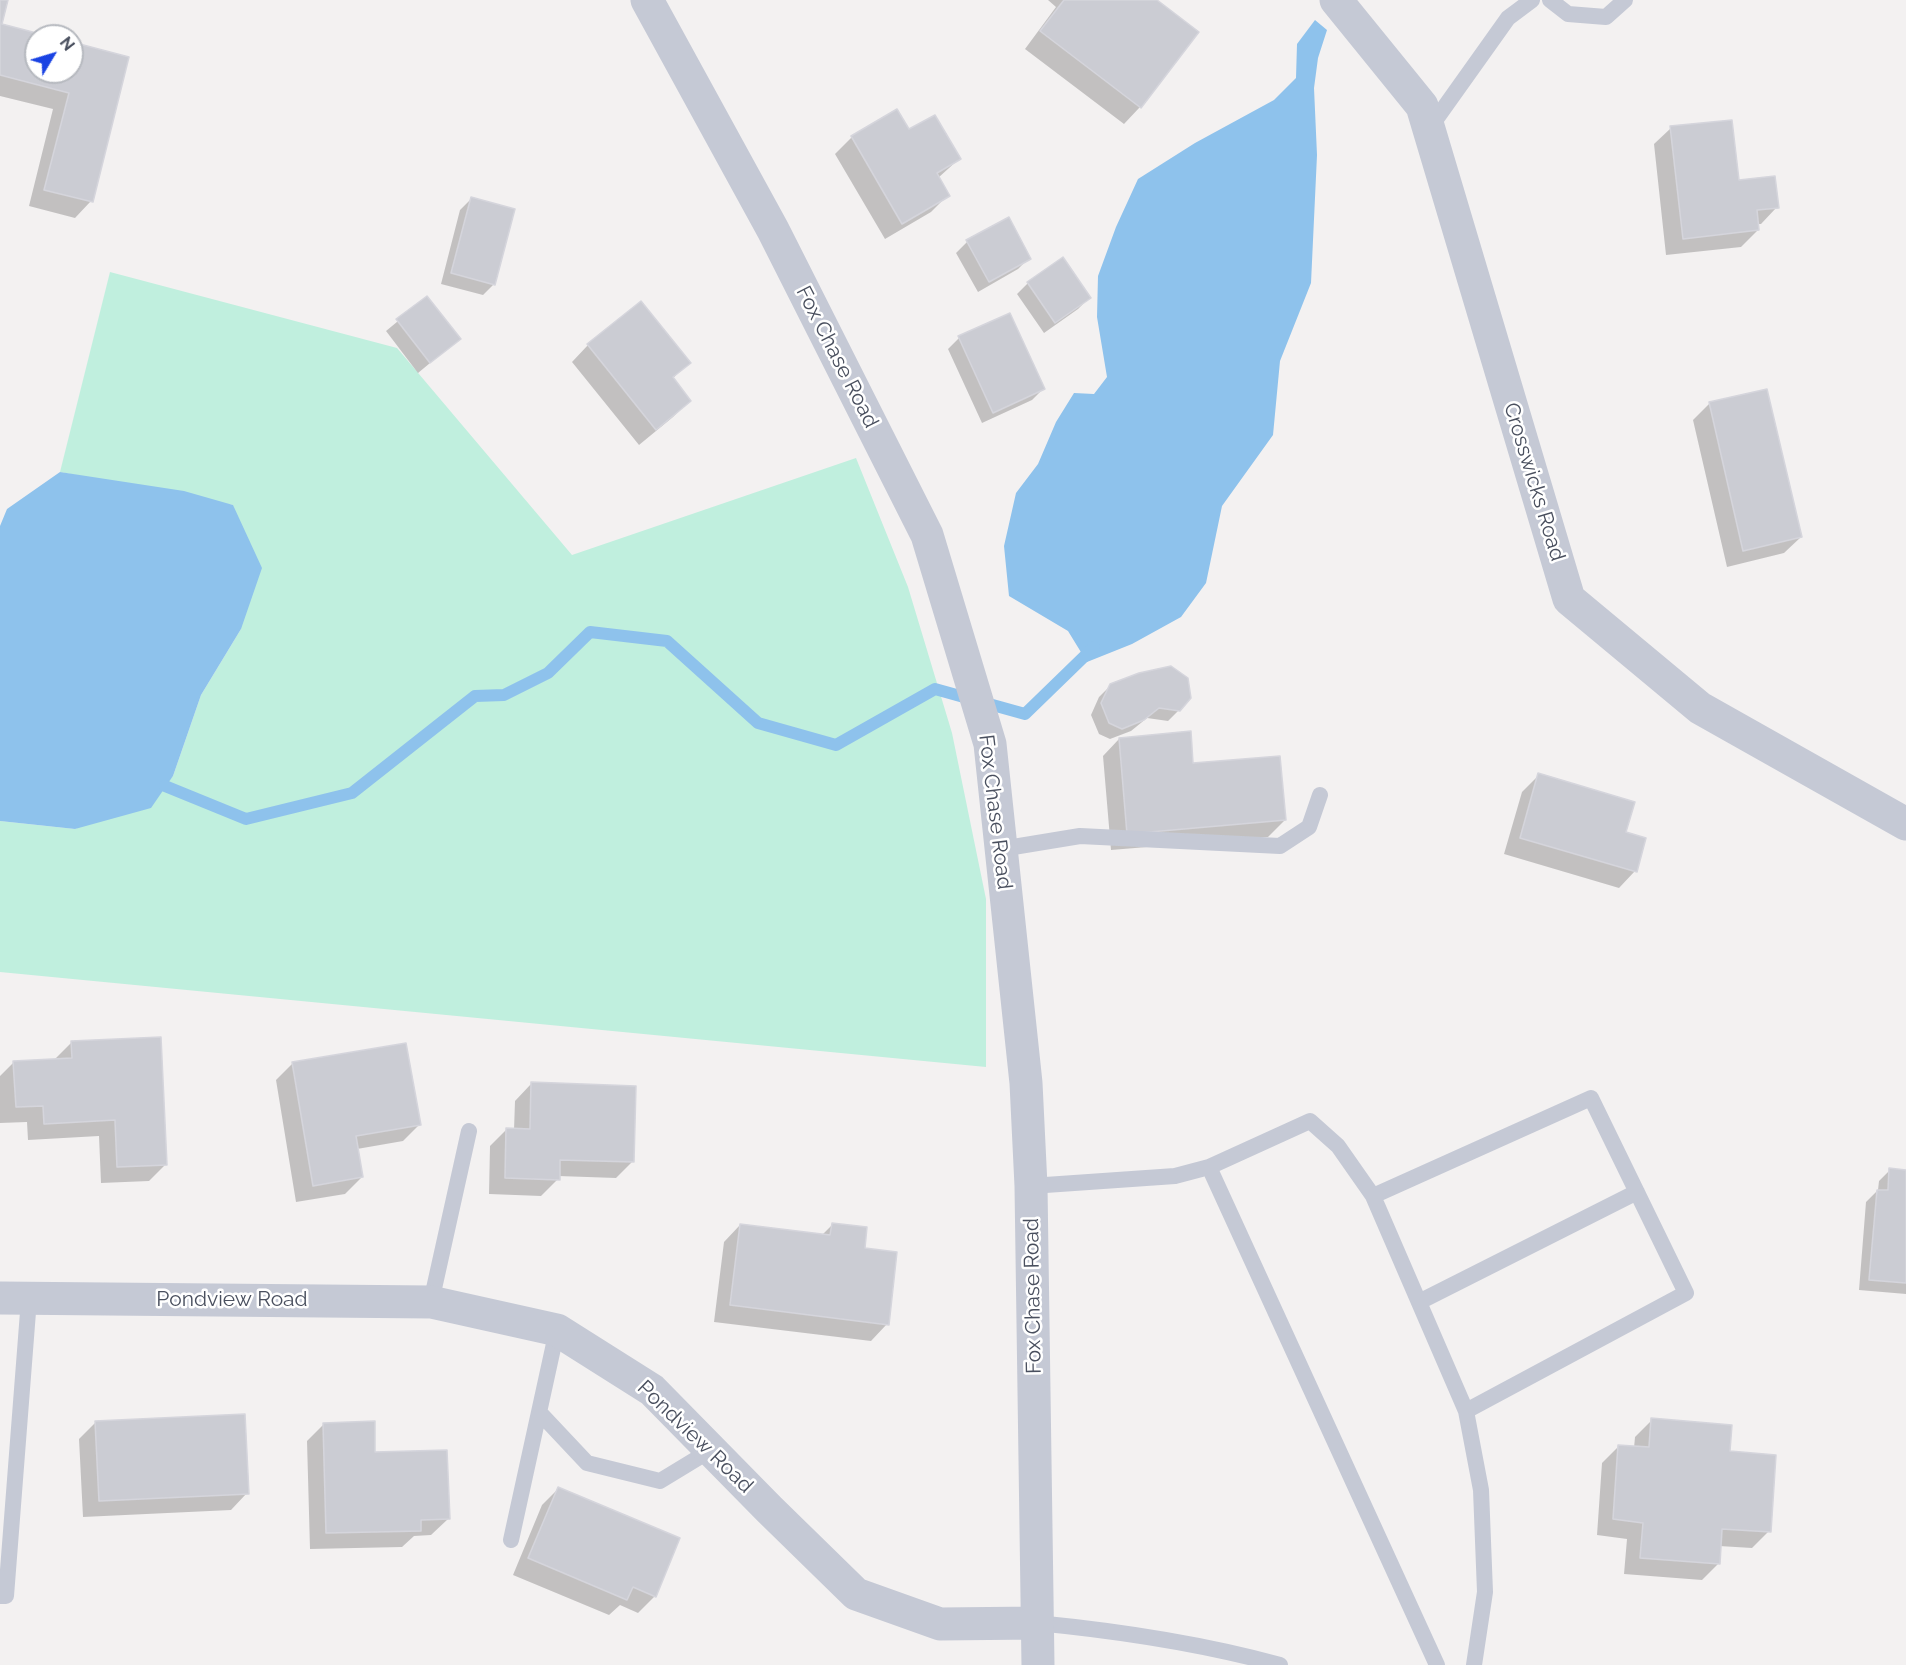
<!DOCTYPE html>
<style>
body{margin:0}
#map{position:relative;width:1906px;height:1665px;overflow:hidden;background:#f3f1f1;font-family:Raleway,sans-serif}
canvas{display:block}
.north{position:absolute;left:24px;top:24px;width:60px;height:60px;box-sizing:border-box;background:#fff;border:2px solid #b6b9bf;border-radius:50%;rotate:52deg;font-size:16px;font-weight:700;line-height:24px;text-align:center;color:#494f5e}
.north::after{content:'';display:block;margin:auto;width:21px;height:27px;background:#1a43e3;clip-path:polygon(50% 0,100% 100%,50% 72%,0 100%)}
</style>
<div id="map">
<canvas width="1906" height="1665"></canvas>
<div class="north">N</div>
</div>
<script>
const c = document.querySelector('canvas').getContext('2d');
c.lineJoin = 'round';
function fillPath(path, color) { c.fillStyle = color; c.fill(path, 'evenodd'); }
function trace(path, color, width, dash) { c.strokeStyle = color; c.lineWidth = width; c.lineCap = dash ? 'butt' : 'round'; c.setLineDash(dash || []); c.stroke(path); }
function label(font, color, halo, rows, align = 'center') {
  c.font = font + ' Raleway,sans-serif'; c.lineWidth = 5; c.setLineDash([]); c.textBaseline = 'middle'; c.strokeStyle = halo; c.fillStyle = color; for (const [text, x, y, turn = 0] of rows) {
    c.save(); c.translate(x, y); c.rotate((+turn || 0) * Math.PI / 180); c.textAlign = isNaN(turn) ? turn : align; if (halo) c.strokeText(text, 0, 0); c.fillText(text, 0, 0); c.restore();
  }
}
const green = new Path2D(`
 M110 272 397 348 572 555 856 458 908 587 952 733 986 899V1067L0 972V821L75 829 165 786 173 776 201 695 241 629 233 505 60 472Z`);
const water = new Path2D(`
 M1315 20 1327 30 1318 58 1314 88 1317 155 1311 283 1280 361 1273 435 1222 506 1206 583 1181 617 1132 644 1087 662 1068 631 1009 596 1004 546 1016 493 1038 464 1056 422 1074 393 1094 394 1107 377 1097 317 1098 276 1116 227 1138 179 1195 143 1274 100 1296 78 1297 44Z
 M60 472 184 491 233 505 262 568 241 629 201 695 173 776 151 808 75 829 0 821V526L7 509Z`);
const shadow = new Path2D(`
 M0 0H7L0 25 42 36H36V72H72V44L91 201 75 218 29 206 53 109 0 96Z
 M1048 0H1155L1140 107 1124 124 1025 49 1056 7Z
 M897 111 908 131 959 159 938 178 948 195 931 212 885 239 835 154 852 137Z
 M1671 128 1737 181 1777 207 1761 224H1757L1758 230 1741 247 1666 255 1654 144Z
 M471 199 494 284 483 295 441 284 460 210Z
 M967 242 1029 258 1018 269 978 292 956 253Z
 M1062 259 1089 298 1078 309 1044 333 1017 294 1028 283Z
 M426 298 459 339 418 373 386 331Z
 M959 338 1043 389 1032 400 982 423 948 349Z
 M588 345 689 363 672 379 689 401 673 417 639 445 572 362Z
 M1709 404 1801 537 1784 553 1727 567 1693 420Z
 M1111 685 1179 710 1168 721 1147 718 1131 731 1110 739 1099 734 1091 715 1099 697Z
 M1119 739 1192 765 1285 820 1268 837 1111 850 1103 756Z
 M1539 775 1624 833 1635 871 1619 888 1504 854 1522 792Z
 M72 1042 166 1164 149 1181 101 1183 99 1136 28 1140 27 1122 0 1123V1076L14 1062 55 1059Z
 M292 1064 419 1125 403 1141 357 1149 362 1177 345 1194 296 1202 276 1080Z
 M531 1084 632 1162 616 1178 558 1176V1179L541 1196 489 1194 490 1146 507 1129 514 1130 515 1101Z
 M1890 1170 1906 1171V1294L1859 1290 1866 1202 1878 1190 1879 1181Z
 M740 1225 822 1235 832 1225 863 1249 887 1324 871 1341 714 1322 724 1242Z
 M1652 1420 1728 1453 1769 1531 1752 1548 1719 1546V1563L1702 1580 1624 1574 1627 1539 1597 1535 1602 1463 1619 1446 1634 1448 1635 1437Z
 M96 1422 247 1493 231 1510 83 1517 79 1439Z
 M324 1424 374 1453 448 1519 431 1535 414 1536 402 1547 310 1549 307 1441Z
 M558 1489 655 1596 638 1613 620 1605 609 1615 513 1575 542 1505Z`);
const stream = new Path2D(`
 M165 786 246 819 352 793 475 696 504 695 548 673 590 632 667 641 758 723 836 745 935 689 1025 714 1094 647`);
const building = new Path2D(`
 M0 0H8L2 24 48 36H36V72H72V42L129 57 93 202 44 190 69 93 0 75Z
 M1064 0H1157L1199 32 1141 108 1040 31Z
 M897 109 909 129 935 115 961 159 937 173 950 196 902 224 851 136Z
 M1732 120 1739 180 1775 176 1779 208 1757 210 1759 230 1683 239 1670 126Z
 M471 197 515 209 495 285 451 273Z
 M1009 217 1031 259 989 282 966 240Z
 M1063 257 1091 298 1055 323 1027 282Z
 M427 296 461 339 430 363 396 319Z
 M641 301 691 363 673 377 691 401 656 430 587 344Z
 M1010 313 1045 389 993 413 958 336Z
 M1767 389 1802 537 1743 551 1709 402Z
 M1171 666 1188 678 1191 698 1180 711 1159 708 1144 720 1122 729 1109 723 1101 703 1110 684 1139 673Z
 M1191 731 1193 763 1280 756 1286 820 1127 834 1119 738Z
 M1538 773 1635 802 1626 832 1646 838 1637 872 1520 838Z
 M161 1037 167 1165 117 1167 115 1120 44 1124 43 1106 16 1107 13 1061 72 1058 71 1041Z
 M406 1043 421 1125 356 1136 363 1177 313 1186 292 1062Z
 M531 1082 636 1086 634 1162 560 1160V1180L505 1178 506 1128 530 1129Z
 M1889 1168 1906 1170V1283L1869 1280 1877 1190H1888Z
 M832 1223 867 1227 865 1248 897 1252 889 1325 730 1305 740 1224 830 1235Z
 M245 1414 249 1494 99 1501 95 1421Z
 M1651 1418 1732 1425 1730 1451 1776 1455 1771 1532 1722 1529 1720 1564 1640 1558 1643 1523 1613 1519 1618 1445 1649 1447Z
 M375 1421V1452L447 1450 450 1519 421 1520V1531L326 1533 323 1423Z
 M558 1487 680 1538 656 1597 633 1587 627 1600 528 1558Z`);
const service = new Path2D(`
 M1550 0 1568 14 1606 17 1625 0
 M1429 129 1508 18 1532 0
 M1001 849 1080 836 1280 846 1309 827 1320 795
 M1209 1167 1310 1121 1338 1146 1373 1196 1466 1411 1481 1490 1485 1592 1474 1665
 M1031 1186 1175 1176 1209 1167 1437 1665
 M1373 1196 1591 1098 1686 1293 1466 1411
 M431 1302 469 1131
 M1419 1302 1637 1192
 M539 1412 587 1463 660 1481 711 1450
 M511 1540 557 1330
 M0 1596H6L29 1299
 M1037 1623C1119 1631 1200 1643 1280 1665`);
const minor = new Path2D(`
 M647 0 773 230 927 535 990 744 1026 1083 1031 1186 1038 1665
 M1336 0 1422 106 1569 599 1700 708 1906 824
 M0 1298 431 1302 557 1330 652 1390 769 1509 856 1594 940 1624 1037 1623`);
const streetNames = [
 ["Fox Chase Road",837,357,63],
 ["Crosswicks Road",1534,482,73],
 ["Fox Chase Road",995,812,83],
 ["Fox Chase Road",1033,1296,-91],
 ["Pondview Road",232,1300],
 ["Pondview Road",695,1437,44]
];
fillPath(green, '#c0efde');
fillPath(water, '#8ec2ec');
fillPath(shadow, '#0003');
trace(stream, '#8ec2ec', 12);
fillPath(building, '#cbccd3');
trace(building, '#d5d5dc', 1.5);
trace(service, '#c5c9d5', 16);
trace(minor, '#c5c9d5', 33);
label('21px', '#494f5e', '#fff', streetNames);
</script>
